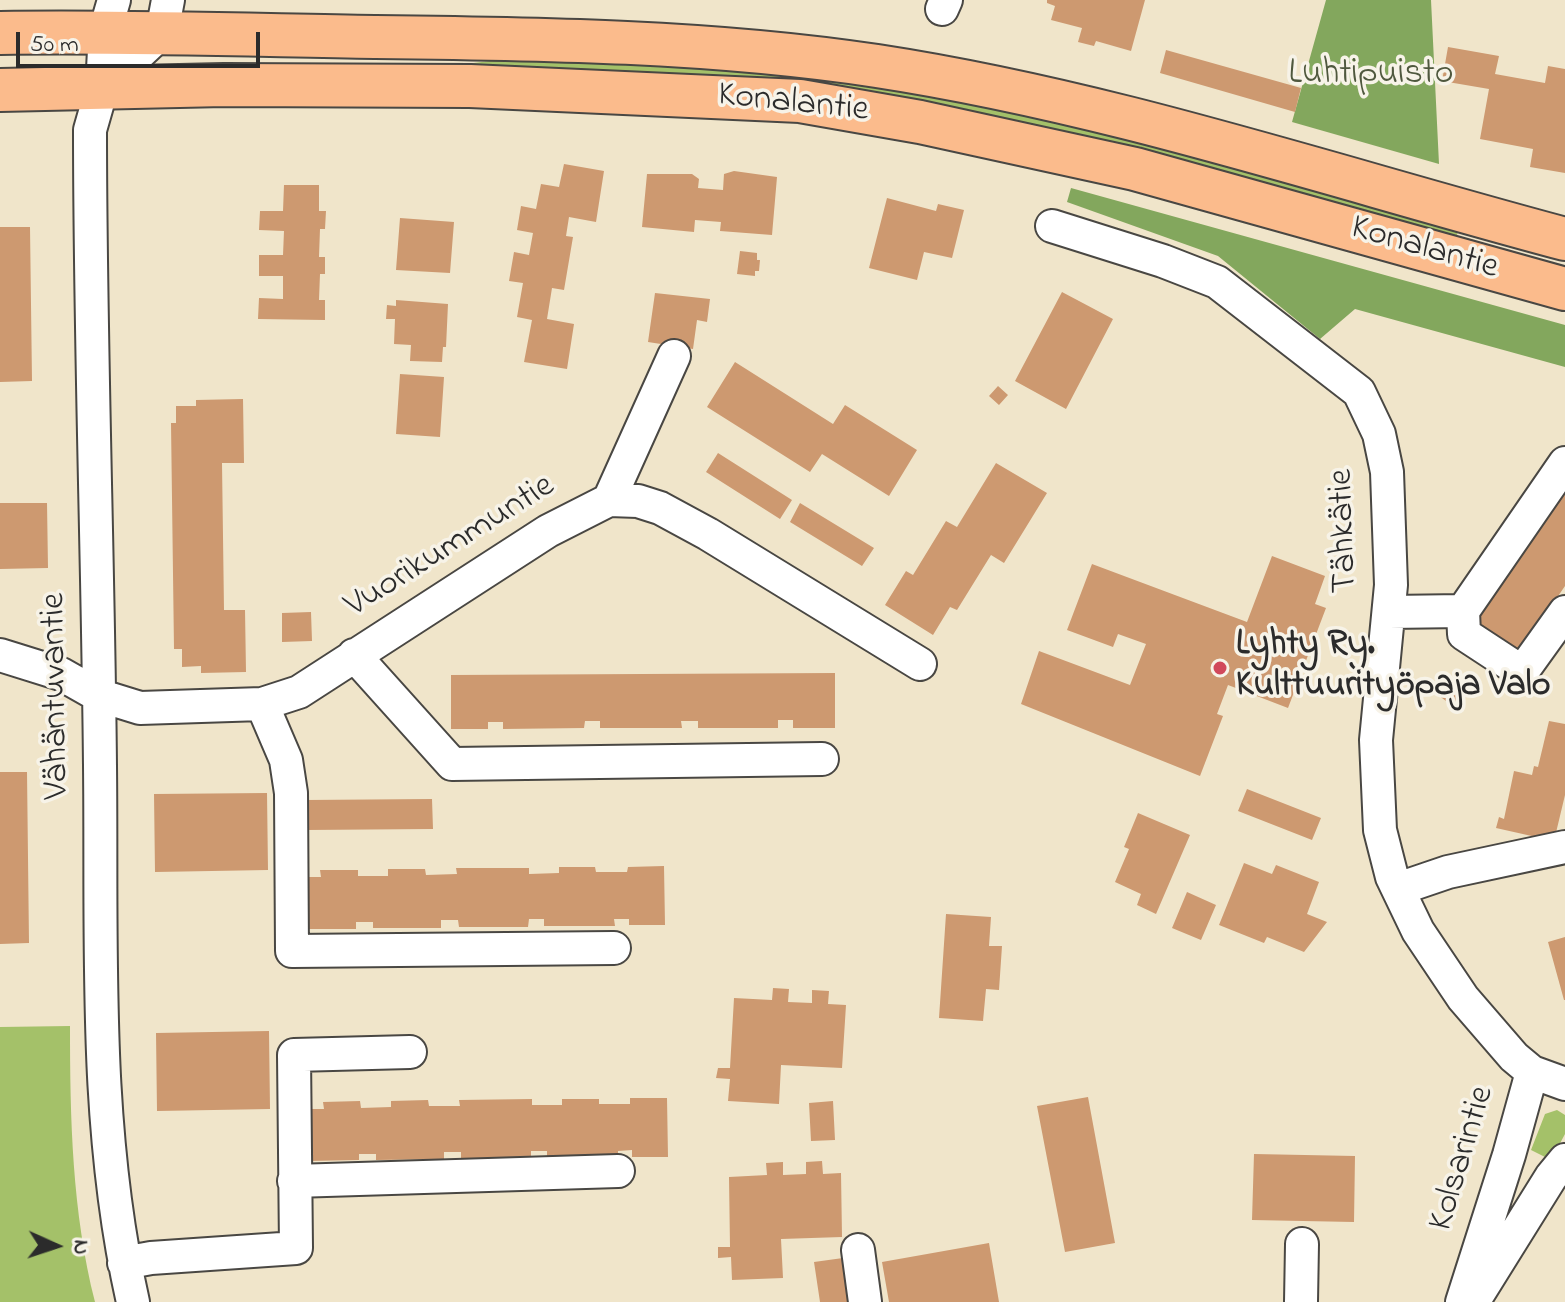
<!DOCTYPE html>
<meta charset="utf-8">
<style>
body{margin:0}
#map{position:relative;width:1565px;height:1302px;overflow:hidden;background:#f0e5ca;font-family:"Indie Flower",sans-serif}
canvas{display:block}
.north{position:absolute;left:16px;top:1206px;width:80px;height:80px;-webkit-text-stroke:6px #f7f3e8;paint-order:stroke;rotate:93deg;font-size:22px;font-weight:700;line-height:32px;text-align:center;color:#2b2b2b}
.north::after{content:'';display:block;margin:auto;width:28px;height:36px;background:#2b2b2b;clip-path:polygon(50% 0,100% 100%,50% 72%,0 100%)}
.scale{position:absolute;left:16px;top:32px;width:244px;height:36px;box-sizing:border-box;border:4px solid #2b2b2b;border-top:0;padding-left:10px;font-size:24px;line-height:28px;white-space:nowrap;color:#2b2b2b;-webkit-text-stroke:6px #f7f3e8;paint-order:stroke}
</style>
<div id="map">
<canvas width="1565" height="1302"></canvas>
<div class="north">N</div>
<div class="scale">50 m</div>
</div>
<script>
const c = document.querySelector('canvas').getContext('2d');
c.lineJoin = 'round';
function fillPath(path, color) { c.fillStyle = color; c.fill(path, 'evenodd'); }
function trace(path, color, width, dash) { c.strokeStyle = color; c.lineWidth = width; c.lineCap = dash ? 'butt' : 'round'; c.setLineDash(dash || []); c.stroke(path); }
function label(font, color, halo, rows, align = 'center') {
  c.font = font + ' "Indie Flower",sans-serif'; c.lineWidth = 7; c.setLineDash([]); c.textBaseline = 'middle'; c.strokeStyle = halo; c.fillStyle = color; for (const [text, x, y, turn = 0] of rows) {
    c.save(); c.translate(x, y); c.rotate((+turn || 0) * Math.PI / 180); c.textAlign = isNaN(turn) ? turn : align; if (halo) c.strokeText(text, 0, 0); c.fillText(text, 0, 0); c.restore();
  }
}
const green = new Path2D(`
 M565 52 853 71 1461 220 1455 243 1263 190 465 73V64Z
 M70 1026C70 1119 72 1211 95 1302H0V1027Z
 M1557 1110 1565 1115V1134L1551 1160 1531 1150 1545 1114Z`);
const forest = new Path2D(`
 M1326 0H1431L1439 164 1292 122Z
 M1071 188 1565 325V367L1355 309 1320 339 1218 256 1067 202Z`);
const building = new Path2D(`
 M1047 0H1145L1131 51 1096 41 1094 46 1078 42 1082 28 1051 20 1055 6 1047 3Z
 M1448 47 1499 56 1495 74 1545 83 1548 66 1565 69V173L1530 167 1533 149 1480 139 1489 89 1442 81Z
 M1166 50 1301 88 1295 112 1160 73Z
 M564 164 604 171 596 222 569 217 566 236 573 237 564 290 552 288 547 319 574 324 567 369 524 362 532 320 517 317 523 283 509 281 514 252 529 255 533 233 517 230 521 206 536 209 541 184 559 187Z
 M734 171 777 177 772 235 720 231 721 222 695 220 694 232 642 227 647 174H692L699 179 698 188 723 190 724 174Z
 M284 185H319V211H326L325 229H320L319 257H325V274H320L319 300H325V320L258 319 259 298 283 299V276H259V255H283L284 231 259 230 260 211H283Z
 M887 198 936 211 938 204 964 210 952 258 924 252 917 280 869 268Z
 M400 218 454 222 450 273 396 270Z
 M0 227H30L32 381 0 382Z
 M740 251 757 253V260H760L759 271H755V276L737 274Z
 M1062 292 1113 319 1066 409 1015 381Z
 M655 293 710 299 707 322 697 320 693 349 648 342Z
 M396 300 448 304 446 347H443L442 362 410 361 411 345 394 344 395 319H386L387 305 396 306Z
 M735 362 833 424 845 405 917 450 889 496 822 454 810 472 707 407Z
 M400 374 444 377 440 437 396 434Z
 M998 386 1008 395 999 405 989 396Z
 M243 399 244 463H222L224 610H245L246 672 201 673V666L182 667V649H174L171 423H176V406H196V400Z
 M718 453 792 500 780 519 706 472Z
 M996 463 1047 493 1004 563 991 555 957 610 950 607 933 635 885 605 906 571 913 575 946 521 957 527Z
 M1565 487V586L1517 656 1470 624Z
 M0 503H47L48 568 0 569Z
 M800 503 874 548 862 566 790 522Z
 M1272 556 1325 576 1315 604 1326 608 1288 708 1228 685 1217 714 1223 716 1200 776 1021 704 1039 651 1130 685 1146 644 1118 634 1113 647 1067 630 1092 564 1247 622Z
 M311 612 312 641 282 642V613Z
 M835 673V728H793V720H778V728H698V721H681L682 728H600V721H585L584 728 503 729V722H488V729H451V675Z
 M1450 679 1466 691 1454 707 1438 695Z
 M1549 721 1565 724V795L1554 841 1496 828 1499 817 1504 819 1514 771 1532 775 1534 766 1538 767Z
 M0 772H27L29 943 0 944Z
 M1247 789 1321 818 1312 840 1238 811Z
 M267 793 268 870 155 872 154 794Z
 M432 799 433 829 306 830V800Z
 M1138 813 1190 835 1156 914 1137 905 1141 894 1115 882 1129 849 1124 847Z
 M1244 863 1272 874 1276 865 1319 882 1307 914 1327 922 1304 952 1267 937 1264 943 1219 925Z
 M664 866 665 925H629V919H614L615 926H544V919H529L528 927H459L458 920H441V928H373V922H356V929H305L304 877H321L320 870H358V876H388V869H425L426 875 457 874 456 868H529V874L559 873V867H595L596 872H627L628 867Z
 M1187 892 1216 905 1201 940 1172 928Z
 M946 914 991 917 989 946H1002L999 990 986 989 983 1021 939 1018Z
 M1565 937V1000H1564L1548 942Z
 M773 988 789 989 788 1002 812 1003V990L829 991 828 1004 846 1005 842 1068 781 1065 779 1104 728 1101 730 1079 716 1078 718 1068H730L734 998 772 1000Z
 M269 1031 270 1109 157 1111 156 1033Z
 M1088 1097 1115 1243 1065 1252 1037 1106Z
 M630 1098H667L668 1157H632V1150L618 1151V1157L547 1158V1151H531V1158L461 1159V1152H444V1159L376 1160V1154H359V1160L308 1161 307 1109H324L323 1102 360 1101 361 1108 391 1107V1101L428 1100 429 1106H460L459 1100 532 1099V1105H562V1099H599V1104H630Z
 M833 1101 835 1140 811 1141 809 1103Z
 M1254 1154 1355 1156 1354 1222 1252 1220Z
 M822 1161 823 1174 841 1173 842 1237 781 1239 783 1278 732 1280 731 1257 718 1258V1247H730L729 1177 767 1175 766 1163 783 1162V1175L806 1174V1162Z
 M989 1243 999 1302H889L882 1262Z
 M843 1258 849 1302H820L814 1262Z`);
const minor = new Path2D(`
 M114 0 105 31 102 88 90 130C90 342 98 554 100 766 102 945 93 1126 133 1302
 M942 9 946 0
 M102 88 162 32 168 0
 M1052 226 1163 261 1217 282 1359 392 1379 434 1387 472 1391 585 1376 740 1380 830 1392 877 1418 931 1463 998 1514 1057 1532 1072 1565 1084
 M609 500 674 356
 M1463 611 1464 634 1522 672 1565 612
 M1389 612 1463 611 1565 463
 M0 655 61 674 98 695 140 708 262 704 299 692 548 531 609 500 638 501 660 508 708 534 920 664
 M354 655 452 764 822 759
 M262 704 286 760 291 793 292 951 614 948
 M1398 889 1448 872 1565 847
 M294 1181 618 1171
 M858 1250 865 1302
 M124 1263 151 1258 296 1248 294 1055 410 1052
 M1475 1299 1551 1177 1565 1160
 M1301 1302 1302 1244
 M1462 1302 1509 1155 1532 1072`);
const major = new Path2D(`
 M0 33C125 31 250 35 375 37 542 39 711 41 877 66 1112 102 1336 178 1565 239
 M0 90 224 85 470 86 800 101 920 122 1135 169 1565 289`);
const markers = [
 [1220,668,8,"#d1495b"]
];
const parkNames = [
 ["Luhtipuisto",1371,76]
];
const streetNames = [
 ["Konalantie",793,105,6],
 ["Konalantie",1424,250,16],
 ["Tähkätie",1346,531,-92],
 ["Vuorikummuntie",451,548,-32],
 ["Vähäntuvantie",58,696,-91],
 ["Kolsarintie",1464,1159,-73]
];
const poiNames = [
 ["Lyhty Ry.",1236,647],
 ["Kulttuurityöpaja Valo",1236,688]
];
fillPath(green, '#a4c169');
fillPath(forest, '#83a75d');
fillPath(building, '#cd9970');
trace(minor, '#494743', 36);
trace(major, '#494743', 46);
trace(minor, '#fff', 32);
trace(major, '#fbbb8c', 42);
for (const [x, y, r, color] of markers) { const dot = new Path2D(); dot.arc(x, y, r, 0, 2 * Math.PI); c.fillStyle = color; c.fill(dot); trace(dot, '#f7f3e8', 3); }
label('36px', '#4f583e', '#f7f3e8', parkNames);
label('36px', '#2b2b2b', '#f7f3e8', streetNames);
label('bold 36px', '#2b2b2b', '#f7f3e8', poiNames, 'left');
</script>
